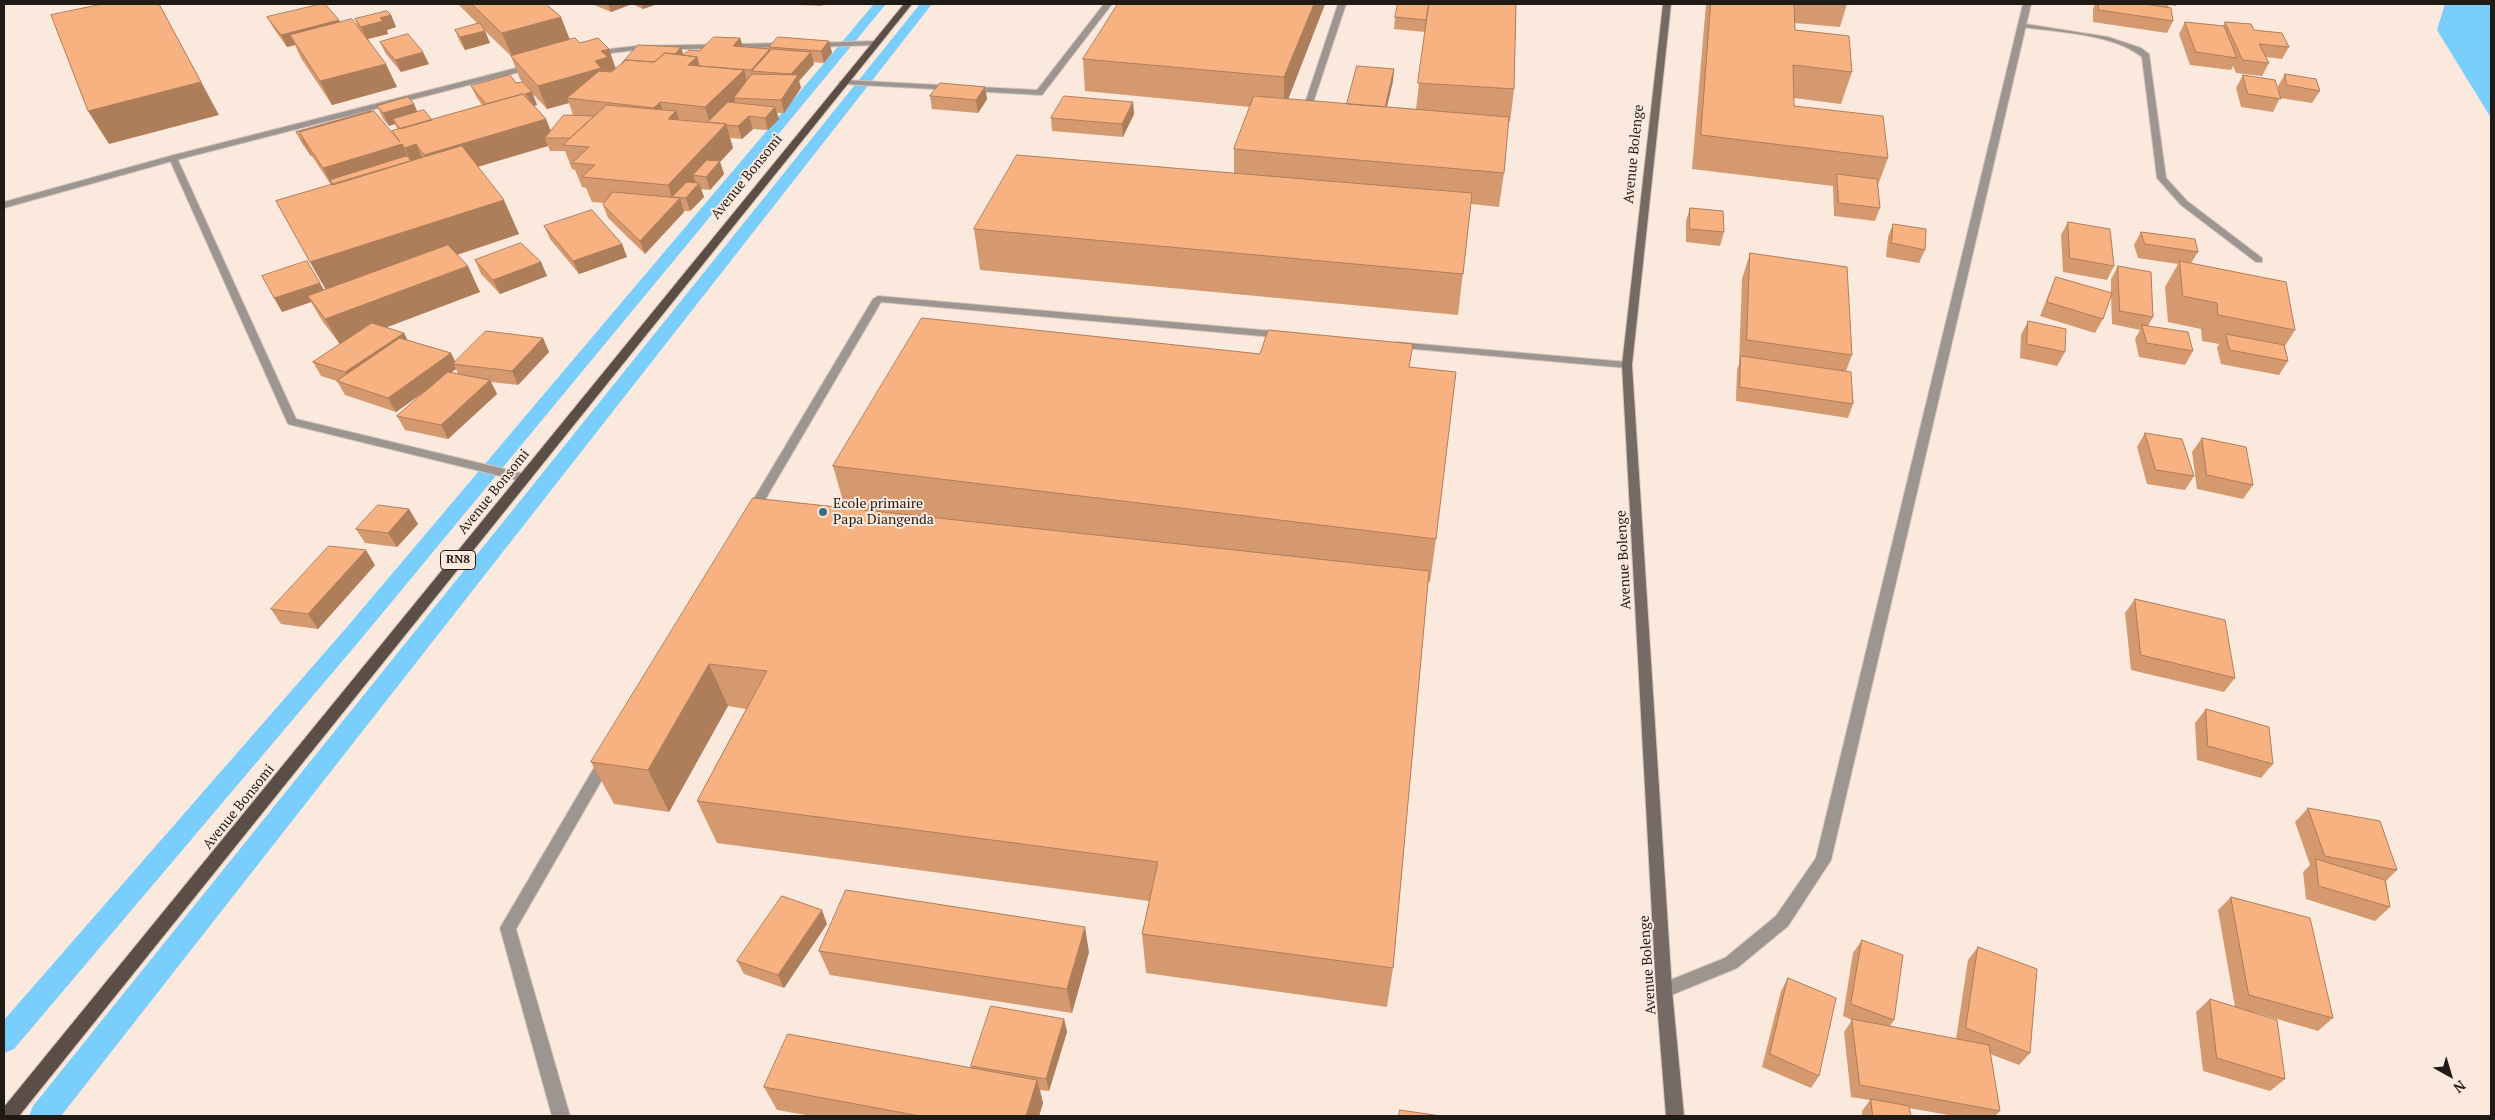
<!DOCTYPE html>
<style>
body{margin:0}
#map{position:relative;width:2495px;height:1120px;overflow:hidden;background:#fbe9de;font-family:"PT Serif",serif}
canvas{display:block}
.frame{position:absolute;inset:0;border:5px solid #211b16;pointer-events:none}
.north{position:absolute;left:2425px;top:1050px;width:50px;height:50px;-webkit-text-stroke:4px #fbe9de;paint-order:stroke;rotate:141deg;font-size:14px;font-weight:700;line-height:20px;text-align:center;color:#211b16}
.north::after{content:'';display:block;margin:auto;width:18px;height:22px;background:#211b16;clip-path:polygon(50% 0,100% 100%,50% 72%,0 100%)}
</style>
<div id="map">
<canvas width="2495" height="1120"></canvas>
<div class="frame"></div>
<div class="north">N</div>
</div>
<script>
const c = document.querySelector('canvas').getContext('2d');
c.lineJoin = 'round';
function fillPath(path, color) { c.fillStyle = color; c.fill(path, 'evenodd'); }
function trace(path, color, width, dash) { c.strokeStyle = color; c.lineWidth = width; c.lineCap = dash ? 'butt' : 'round'; c.setLineDash(dash || []); c.stroke(path); }
function label(font, color, halo, rows, align = 'center') {
  c.font = font + ' "PT Serif",serif'; c.lineWidth = 4; c.setLineDash([]); c.textBaseline = 'middle'; c.strokeStyle = halo; c.fillStyle = color; for (const [text, x, y, turn = 0] of rows) {
    c.save(); c.translate(x, y); c.rotate((+turn || 0) * Math.PI / 180); c.textAlign = isNaN(turn) ? turn : align; if (halo) c.strokeText(text, 0, 0); c.fillText(text, 0, 0); c.restore();
  }
}
const water = new Path2D(`
 M2445 4H2491V118L2437 30Z`);
const stream = new Path2D(`
 M874 4H886L361 639 14 1049 4 1053V1020L347 627Z
 M920 4H932L61 1116H29L33 1106Z`);
const lane = new Path2D(`
 M1104 4H1112L1042 95 843 84 839 82 843 80 1037 90Z
 M1338 4H1346L1309 115 1302 117 1301 115Z
 M2019 23 2108 37 2141 48 2149 54 2166 178 2187 201 2262 258V262H2256L2181 205 2157 178 2142 57C2114 34 2057 32 2022 27L2018 25Z
 M173 155 177 158 296 419 525 474 531 478 529 481 525 482 288 424 169 158Z
 M878 296 1284 332 1289 335 1284 338 881 302 756 515H748L746 512 873 299Z
 M1396 342 1627 362 1632 365 1627 368 1392 347 1391 345Z
 M606 754 611 756 613 760 611 764 516 929 570 1116H552L500 928 601 756Z`);
const street = new Path2D(`
 M2023 4H2031L1831 860 1788 926 1737 968 1664 998 1658 995 1656 990 1658 985 1725 958 1776 916 1816 858Z
 M876 41H879V45L813 47 809 45 813 43Z
 M788 43H791V47L636 50 594 55 590 53 594 51 636 46Z
 M532 64H535V68L176 160 4 208V202L170 156Z`);
const secondary = new Path2D(`
 M1663 4H1671L1632 365 1672 990 1684 1116H1666L1656 990 1622 365Z`);
const primary = new Path2D(`
 M904 4H912L19 1116H4V1107Z`);
const wall = new Path2D(`
 M458 4H546L570 40 580 43 615 68 684 55 740 38 743 46 770 48 769 47 829 41 832 53 824 63 813 62 814 64 799 81 801 88 784 113H777L779 119 768 130 753 129 742 139 730 138 733 148 720 162 724 174 710 190 701 189 704 197 690 211H684V212L645 254 608 218 603 205 605 203 592 202 586 188 582 187 575 170 572 169 565 151H550L548 146 478 167 519 234 457 255 480 292 386 327 407 340 451 353 455 362 543 338 549 352 518 385 491 382 497 394 448 439 405 430 397 416 427 390 396 412 345 395 337 381 321 376 313 362 340 344 323 322 311 302 282 312 326 289 276 201 331 185 312 156H311L303 145 296 132 395 136 392 131 398 130 395 124 389 126 383 119 377 106 418 112 432 120 482 105 477 98 471 86 516 83 522 82 520 79 511 56 484 30 490 43 465 50 460 42 455 30 478 24ZM533 94 547 109 569 103 573 115 551 131 546 119 534 106 537 105ZM456 369 458 374 451 372Z
 M592 4H657L643 9 632 4 611 12Z
 M777 4H824L822 6Z
 M1325 4 1288 99 1347 104 1394 69 1393 81 1387 107 1416 109 1425 32 1394 29 1395 17 1516 4 1514 89 1510 122 1508 121 1504 173 1499 207 1471 204 1458 315 980 270 974 229 1234 173V149L1250 107 1085 91 1083 59Z
 M1706 4H1847L1840 27 1794 23 1795 30 1852 72 1841 104 1794 98V106L1888 158 1878 185 1880 208 1875 221 1834 216 1833 186 1692 169Z
 M2095 4H2177L2176 6 2169 5 2168 7 2173 21 2167 33 2093 22V9Z
 M391 15 396 27 387 30 388 34 368 39 397 87 332 105 301 58 295 45 287 47 274 29 267 17 340 22 358 27 355 19Z
 M2185 22 2223 26 2225 22 2254 30 2289 47 2282 59 2266 57 2269 63 2262 76 2236 73 2233 66 2231 70 2190 65 2179 34Z
 M380 42 429 64 401 72 386 54Z
 M2285 74 2320 91 2312 103 2280 98 2273 112 2241 107 2236 88 2243 75 2279 94 2278 86Z
 M985 87 987 99 978 113 932 109 930 96Z
 M1133 102 1134 114 1123 137 1052 131 1051 118Z
 M1690 208 1724 232 1720 246 1686 242V221Z
 M2068 222 2114 266 2107 280 2063 272 2061 235Z
 M1893 224 1925 250 1919 263 1886 257 1888 237Z
 M544 226 622 244 627 257 579 274 550 239Z
 M2141 232 2198 252 2191 263 2295 330 2285 346 2288 361 2279 375 2221 364 2217 348 2219 344 2202 341 2201 329 2168 322 2165 287 2178 264 2138 258 2134 245Z
 M1750 253 1852 355 1846 371 1853 404 1848 418 1736 401 1737 370 1739 364 1742 279Z
 M475 260 541 262 547 276 500 294 481 274Z
 M2118 266 2153 317 2148 326 2193 351 2185 365 2139 357 2135 339 2140 330 2112 324 2111 295 2103 319 2095 333 2040 316 2050 291 2056 277 2111 293V279Z
 M2028 321 2065 352 2057 366 2020 358 2021 335Z
 M1260 354 1411 367 1436 539 1430 582H1428L1393 968 1387 1007 1146 973 1142 934 1149 901 717 843 697 801 746 709 728 706 669 812 614 804 591 762 845 508 833 466Z
 M2145 433 2194 476 2185 490 2147 484 2137 447Z
 M2202 438 2253 485 2243 499 2197 489 2192 452Z
 M409 509 418 524 397 547 365 543 356 529Z
 M375 565 318 629 281 624 271 609Z
 M2135 599 2235 678 2224 692 2131 670 2125 613Z
 M2206 709 2273 764 2261 778 2197 760 2195 723Z
 M2308 808 2397 870 2386 881 2390 907 2375 921 2306 899 2303 872 2310 865 2295 822Z
 M2231 897 2333 1018 2318 1031 2253 1012 2285 1079 2270 1091 2203 1071 2196 1012 2210 999 2235 1007 2218 910Z
 M827 924 784 988 744 974 737 961Z
 M1862 940 1894 1020 1890 1026 1956 1039 1968 960 1978 947 2030 1053 2019 1065 1990 1054 2000 1111 1995 1116H1954L1909 1108 1911 1116H1862V1111L1870 1100 1851 1097 1844 1032 1852 1020 1843 1016 1853 953Z
 M819 951 1089 952 1072 1013 830 975Z
 M1788 978 1819 1076 1811 1088 1762 1067 1781 991Z
 M1064 1019 1067 1032 1049 1091 1040 1090 1043 1103 1039 1116H812L777 1110 764 1087 971 1068V1066Z`);
const shadedWall = new Path2D(`
 M159 4 219 115 109 144 88 111Z
 M608 4H632L611 12Z
 M641 4H657L643 9Z
 M1314 4H1325L1284 110V77Z
 M391 15 396 27 387 30 388 34 367 39 361 27 380 18Z
 M561 17 570 40 512 56 502 33Z
 M339 20 344 32 290 35 295 45 287 47 281 35Z
 M485 31 490 43 465 50 460 37Z
 M740 38 744 51 733 46Z
 M829 41 832 53 824 63 821 51Z
 M681 47 685 59 664 67Z
 M609 49 617 72 567 98 569 103 547 109 538 86 595 61 601 51Z
 M770 49 773 61 752 71 754 82 751 70Z
 M423 52 429 64 401 72 395 60Z
 M811 52 814 64 799 81 801 88 784 113 781 100 793 82 791 74Z
 M697 57 704 80 688 65Z
 M386 64 397 87 332 105 320 81Z
 M1394 69 1393 81 1384 119 1385 107Z
 M744 70 750 94 734 98 736 107 710 123 705 107Z
 M985 87 987 99 978 113 976 100Z
 M532 92 537 105 533 106 525 94Z
 M660 102 667 126 662 132 654 108Z
 M1133 102 1134 114 1123 137 1122 124Z
 M414 104 420 117 393 119 395 124 389 126 383 113Z
 M775 107 779 119 768 130 765 118Z
 M676 111 684 135 668 119Z
 M749 116 753 129 742 139 738 126Z
 M546 119 553 138H545L548 146 435 179 424 155Z
 M726 124 733 148 720 162 724 174 710 190 706 177 693 175 697 186 699 183 704 197 690 211 686 198 672 197 675 204 680 198 684 212 645 254 640 241 674 204 668 185Z
 M304 143H305L312 156H311Z
 M402 144 413 166 405 148 416 144 427 169 330 180 336 193 323 168Z
 M504 200 519 234 330 297 310 262Z
 M622 244 627 257 579 274 573 261Z
 M541 262 547 276 500 294 493 280Z
 M468 266 480 292 340 345 325 319Z
 M320 283 328 297 308 296 311 302 282 312 274 298Z
 M404 333 411 347 353 386 345 372Z
 M543 338 549 352 518 385 512 371Z
 M451 353 457 365 453 364 456 369 396 412 388 398Z
 M490 380 497 394 448 439 441 425Z
 M409 509 418 524 397 547 388 533Z
 M366 550 375 565 318 629 308 614Z
 M709 664 728 706 669 812 648 770Z
 M822 910 827 924 784 988 778 975Z
 M1085 927 1089 952 1072 1013 1067 989Z
 M1064 1019 1067 1032 1049 1091 1046 1079Z
 M1037 1080 1043 1103 1039 1116H1026Z`);
const building = new Path2D(`
 M103 4H159L201 82 88 111 51 15Z
 M321 4H325L339 20 281 35 267 17Z
 M472 4H546L561 17 502 33Z
 M1118 4H1314L1284 77 1083 59Z
 M1398 4H1429L1426 20 1395 17Z
 M1429 4H1516L1514 89 1418 83Z
 M1711 4H1794L1795 30 1849 36 1852 72 1793 65 1794 106 1883 116 1888 158 1701 135Z
 M2098 4H2144L2171 8 2173 21 2099 10Z
 M387 11 391 15 380 18 383 21 361 27 355 19Z
 M352 19 386 64 320 81 290 35Z
 M2185 22 2224 26 2237 58 2196 52Z
 M2225 22 2251 24 2254 30 2282 33 2289 47 2259 44 2269 63 2243 60Z
 M480 23 485 31 460 37 455 30Z
 M408 34 423 52 395 60 380 42Z
 M714 37 740 38 733 46 770 49 751 70 699 66 697 57 683 55 689 50 699 51Z
 M778 37 829 41 821 51 769 47Z
 M575 38 580 43 598 38 609 49 601 51 608 57 595 61 601 68 538 86 511 56Z
 M638 45 681 47 675 54 665 53 654 62 626 60 622 63Z
 M772 49 811 52 791 74 752 71Z
 M665 53 697 57 688 65 744 70 705 107 660 102 654 108 567 98 599 71 611 72 626 60 654 62Z
 M1357 66 1394 69 1385 107 1347 104Z
 M752 74 798 75 781 100 734 98Z
 M2285 74 2316 79 2320 91 2287 85Z
 M510 75 516 83 523 82 532 92 525 94 532 102H531L523 94 486 104 471 86Z
 M2243 75 2275 80 2281 99 2248 94Z
 M940 83 985 87 976 100 930 96Z
 M523 94 546 119 424 155 416 144 405 148 402 144 323 168 299 132 374 111 400 142 392 131Z
 M1064 96 1133 102 1122 124 1051 118Z
 M1254 96 1509 117 1504 173 1234 149Z
 M408 97 414 104 383 113 377 106Z
 M728 102 775 107 765 118 749 116 738 126 727 125 726 124 708 122Z
 M607 105 676 111 668 119 726 124 668 185 582 177 595 165 572 163 589 147 563 145Z
 M424 110 432 120 400 129 393 119Z
 M371 111 299 132 305 143H304L296 132Z
 M564 115 594 116 570 138H545Z
 M462 146 504 200 310 262 276 201Z
 M1017 155 1472 193 1463 274 974 229Z
 M407 156 411 161 333 185 330 180Z
 M707 160 720 161 706 177 693 175Z
 M1837 174 1877 179 1880 208 1839 203Z
 M687 182 699 183 686 198 672 197Z
 M613 192 680 198 640 241 603 205Z
 M1690 208 1723 211 1724 232 1690 229Z
 M592 210 622 244 573 261 544 226Z
 M2068 222 2110 229 2114 266 2070 258Z
 M1893 224 1926 229 1925 250 1892 243Z
 M2141 232 2195 239 2198 252 2145 244Z
 M521 243 541 262 493 280 475 260Z
 M448 245 468 266 325 319 308 296Z
 M1750 253 1847 267 1852 355 1747 340Z
 M307 261 320 283 274 298 262 276Z
 M2180 261 2286 282 2295 330 2218 315 2217 303 2183 296Z
 M2118 266 2151 272 2153 317 2120 311Z
 M2056 277 2112 293 2103 319 2047 302Z
 M922 318 1260 354 1268 330 1413 344 1409 367 1456 372 1436 539 833 466Z
 M2028 321 2066 329 2065 352 2027 344Z
 M372 323 404 333 345 372 313 362Z
 M2142 325 2188 332 2193 351 2147 343Z
 M486 331 543 338 512 371 453 364Z
 M2226 334 2284 345 2288 361 2230 350Z
 M400 338 451 353 388 398 337 381Z
 M1741 356 1851 372 1853 404 1740 387Z
 M448 372 490 380 441 425 397 416Z
 M2145 433 2182 439 2194 476 2156 470Z
 M2202 438 2246 447 2253 485 2207 475Z
 M753 498 1429 571 1393 968 1142 934 1158 862 697 801 767 671 709 664 648 770 591 762Z
 M378 505 409 509 388 533 356 529Z
 M329 546 366 550 308 614 271 609Z
 M2135 599 2225 620 2235 678 2141 655Z
 M2206 709 2269 727 2273 764 2208 746Z
 M2308 808 2380 821 2397 870 2325 856Z
 M2316 859 2385 880 2390 907 2319 886Z
 M846 890 1085 927 1067 989 819 951Z
 M782 896 822 910 778 975 737 961Z
 M2231 897 2310 918 2333 1018 2249 995Z
 M1862 940 1903 955 1894 1020 1851 1004Z
 M1978 947 2037 969 2030 1053 1966 1028Z
 M1788 978 1836 998 1819 1076 1770 1054Z
 M2210 999 2277 1020 2285 1079 2217 1058Z
 M991 1006 1064 1019 1046 1079 971 1066Z
 M1852 1019 1989 1045 2000 1111 1860 1085Z
 M788 1034 1037 1080 1026 1116H920L764 1087Z
 M1871 1099 1909 1106 1911 1116H1889L1882 1115 1881 1116H1873Z
 M1400 1110 1441 1116H1399Z`);
const markers = [
 [823,512,5,"#376d88"]
];
const shields = [
 [458,560,35]
];
const shieldNames = [
 ["RN8",458,560]
];
const streetNames = [
 ["Avenue Bolenge",1634,154,-84],
 ["Avenue Bonsomi",747,177,-51],
 ["Avenue Bonsomi",494,492,-51],
 ["Avenue Bolenge",1624,560,-93],
 ["Avenue Bonsomi",239,807,-51],
 ["Avenue Bolenge",1648,965,-94]
];
const poiNames = [
 ["Ecole primaire",833,504],
 ["Papa Diangenda",833,520]
];
fillPath(water, '#79cefb');
fillPath(stream, '#79cefb');
trace(lane, '#d4c4ba', 2);
trace(street, '#d4c4ba', 2);
trace(secondary, '#d4c4ba', 2);
trace(primary, '#d4c4ba', 2);
fillPath(lane, '#9c9590');
fillPath(street, '#9c9590');
fillPath(secondary, '#766b64');
fillPath(primary, '#5a4e46');
fillPath(wall, '#d5996f');
fillPath(shadedWall, '#ae7d5a');
fillPath(building, '#f8b281');
trace(building, '#ae7d5a', 1);
for (const [x, y, r, color] of markers) { const dot = new Path2D(); dot.arc(x, y, r, 0, 2 * Math.PI); c.fillStyle = color; c.fill(dot); trace(dot, '#fbe9de', 2); }
for (const [x, y, w] of shields) { const box = new Path2D(); box.roundRect(x - w / 2, y - 9.5, w, 19, 4); c.fillStyle = '#fbe9de'; c.fill(box); trace(box, '#211b16', 1); }
label('bold 12px', '#211b16', null, shieldNames);
label('14px', '#211b16', '#fbe9de', streetNames);
label('14px', '#211b16', '#fbe9de', poiNames, 'left');
</script>
